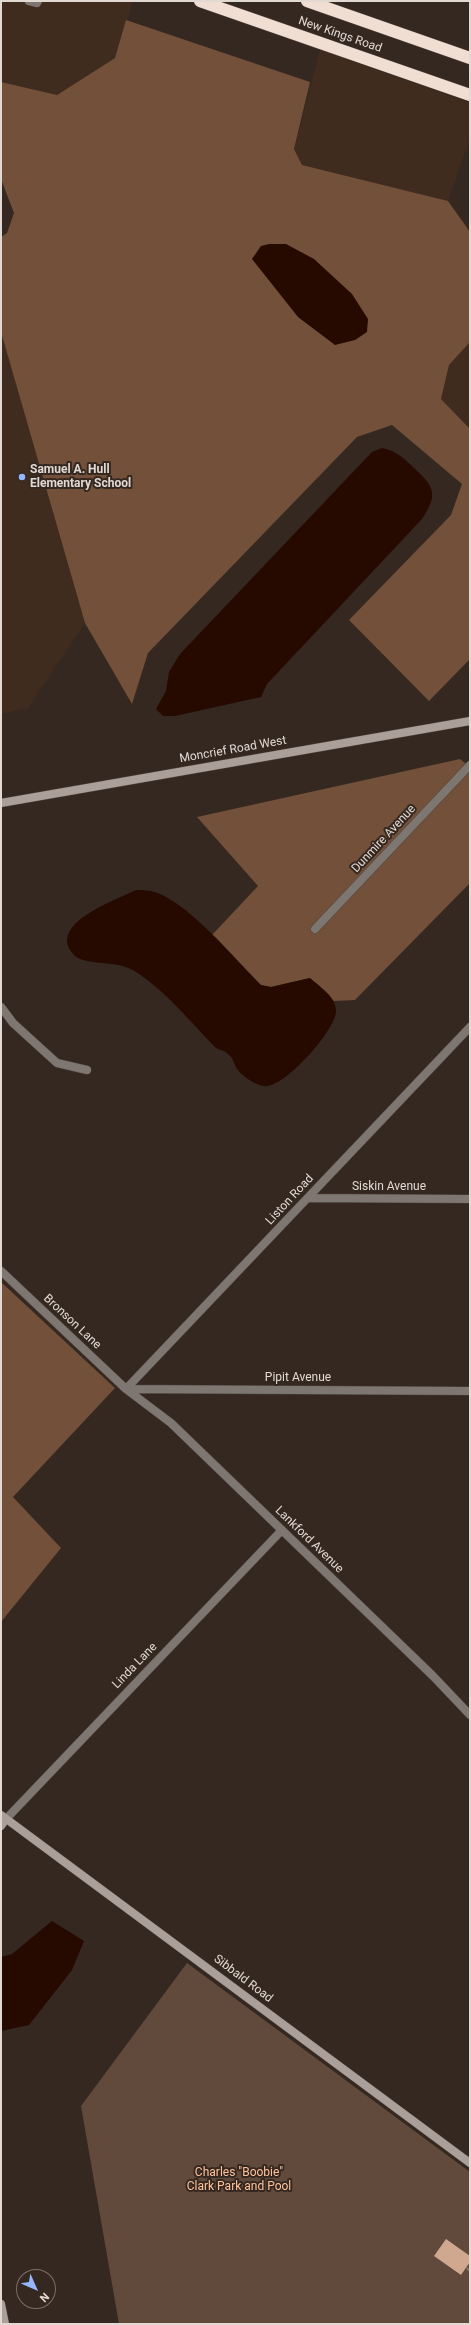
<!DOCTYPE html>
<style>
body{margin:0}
#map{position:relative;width:471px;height:2325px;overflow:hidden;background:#352820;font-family:Roboto,sans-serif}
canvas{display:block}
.frame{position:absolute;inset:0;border:2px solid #e2d9d3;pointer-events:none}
.north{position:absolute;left:16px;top:2269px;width:40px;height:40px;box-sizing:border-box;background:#352820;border:1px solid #7a6f68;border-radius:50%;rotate:135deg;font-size:11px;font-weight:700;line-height:16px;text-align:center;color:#e2d9d3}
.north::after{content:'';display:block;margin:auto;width:14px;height:18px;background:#94b7fd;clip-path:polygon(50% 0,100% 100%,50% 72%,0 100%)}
</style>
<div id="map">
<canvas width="471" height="2325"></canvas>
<div class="frame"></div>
<div class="north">N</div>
</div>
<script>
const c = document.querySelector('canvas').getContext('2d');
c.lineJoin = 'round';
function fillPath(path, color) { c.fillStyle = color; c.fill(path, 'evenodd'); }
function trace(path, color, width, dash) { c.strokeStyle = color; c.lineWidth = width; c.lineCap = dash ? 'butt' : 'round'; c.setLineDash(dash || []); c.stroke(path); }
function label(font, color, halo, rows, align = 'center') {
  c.font = font + ' Roboto,sans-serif'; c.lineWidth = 4; c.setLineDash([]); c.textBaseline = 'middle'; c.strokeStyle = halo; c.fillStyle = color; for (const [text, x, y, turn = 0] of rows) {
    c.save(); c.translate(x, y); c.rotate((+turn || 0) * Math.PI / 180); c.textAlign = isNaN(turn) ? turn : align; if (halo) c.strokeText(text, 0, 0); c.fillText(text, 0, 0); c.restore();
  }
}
const built = new Path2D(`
 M1 1H133L115 58 57 95 1 82Z
 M320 50 470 103V138L448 201 302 165 294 150Z
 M1 332 85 623 28 708 1 714Z
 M470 342V429L441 399 449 365Z`);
const green = new Path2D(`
 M187 1963 470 2172V2324H119L81 2106Z`);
const forest = new Path2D(`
 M126 20 310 82 294 149 302 165 448 201 470 232V342L449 365 441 399 470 429V659L429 701 349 620 451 515 462 484 392 425 357 437 148 653 132 704 85 623 1 332V237L7 233 14 213 1 179V82L57 95 115 58Z
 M460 759 470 767V883L355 1000 334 1001 310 978 271 987 261 985 212 935 258 886 197 817Z
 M1 1282 115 1388 13 1497 61 1548 1 1622Z`);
const water = new Path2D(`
 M269 244H286L314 259 352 294 368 319 367 332 355 340 335 345 298 317 252 259 261 246Z
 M382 448C396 451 403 457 413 467 434 486 439 494 422 519L267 684 261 697 175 716H163L156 709 166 691 169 672 180 654 372 452Z
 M136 890C141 890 146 890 151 891 186 899 235 959 261 985L271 987 310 978C320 987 335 996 336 1010 338 1028 283 1090 264 1086 255 1085 238 1074 235 1065 233 1061 233 1058 229 1055 226 1051 220 1050 216 1048 191 1023 166 991 136 972 119 961 101 965 83 960 77 959 70 952 68 946 60 919 116 900 136 890Z
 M52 1921 84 1941 72 1970 29 2025 1 2031V1957L12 1954Z`);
const building = new Path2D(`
 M446 2239 470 2256V2262L461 2275 434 2256Z`);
const path = new Path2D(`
 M467 2268 470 2271`);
const lane = new Path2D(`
 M29 1 37 3 38 1`);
const street = new Path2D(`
 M315 929 470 765
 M1 1007 13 1023 57 1063 87 1070
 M308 1198 470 1199
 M1 1271 126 1389 171 1423 433 1676 470 1715
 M126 1389 470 1027
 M126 1389 470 1391
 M6 1819 282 1530`);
const secondary = new Path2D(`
 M1 803 470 721
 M1 1815 470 2163
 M1 1826 6 1819
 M1 2304 5 2324`);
const highway = new Path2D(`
 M200 1 470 95
 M307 1 470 58`);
const markers = [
 [22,477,4,"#94b7fd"]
];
const streetNames = [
 ["New Kings Road",340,35,19],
 ["Moncrief Road West",233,750,-10],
 ["Dunmire Avenue",384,839,-47],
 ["Siskin Avenue",389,1187],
 ["Liston Road",290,1200,-47],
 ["Bronson Lane",72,1322,43],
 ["Pipit Avenue",298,1378],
 ["Lankford Avenue",309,1540,44],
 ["Linda Lane",135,1666,-46],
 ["Sibbald Road",243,1979,37]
];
const poiNames = [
 ["Samuel A. Hull",30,470],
 ["Elementary School",30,484]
];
const parkNames = [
 ["Charles \"Boobie\"",239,2173],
 ["Clark Park and Pool",239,2187]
];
fillPath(built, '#3f2c1f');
fillPath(green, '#614a3c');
fillPath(forest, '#725039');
fillPath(water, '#260a00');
fillPath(building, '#cfa88f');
trace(lane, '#51443d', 9);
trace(street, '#51443d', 9);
trace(secondary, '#51443d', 9);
trace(highway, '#51443d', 13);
trace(path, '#80746d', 2.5, [4, 2]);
trace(lane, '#7d7671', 8);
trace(street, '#7d7671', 8);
trace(secondary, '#aba099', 8);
trace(highway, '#f0ded3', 12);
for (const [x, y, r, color] of markers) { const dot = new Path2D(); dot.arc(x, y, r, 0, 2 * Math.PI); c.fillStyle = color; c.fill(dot); trace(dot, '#352820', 1.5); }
label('12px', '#e2d9d3', '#352820', streetNames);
label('bold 12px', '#e2d9d3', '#352820', poiNames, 'left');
label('12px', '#ffc29a', '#352820', parkNames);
</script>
